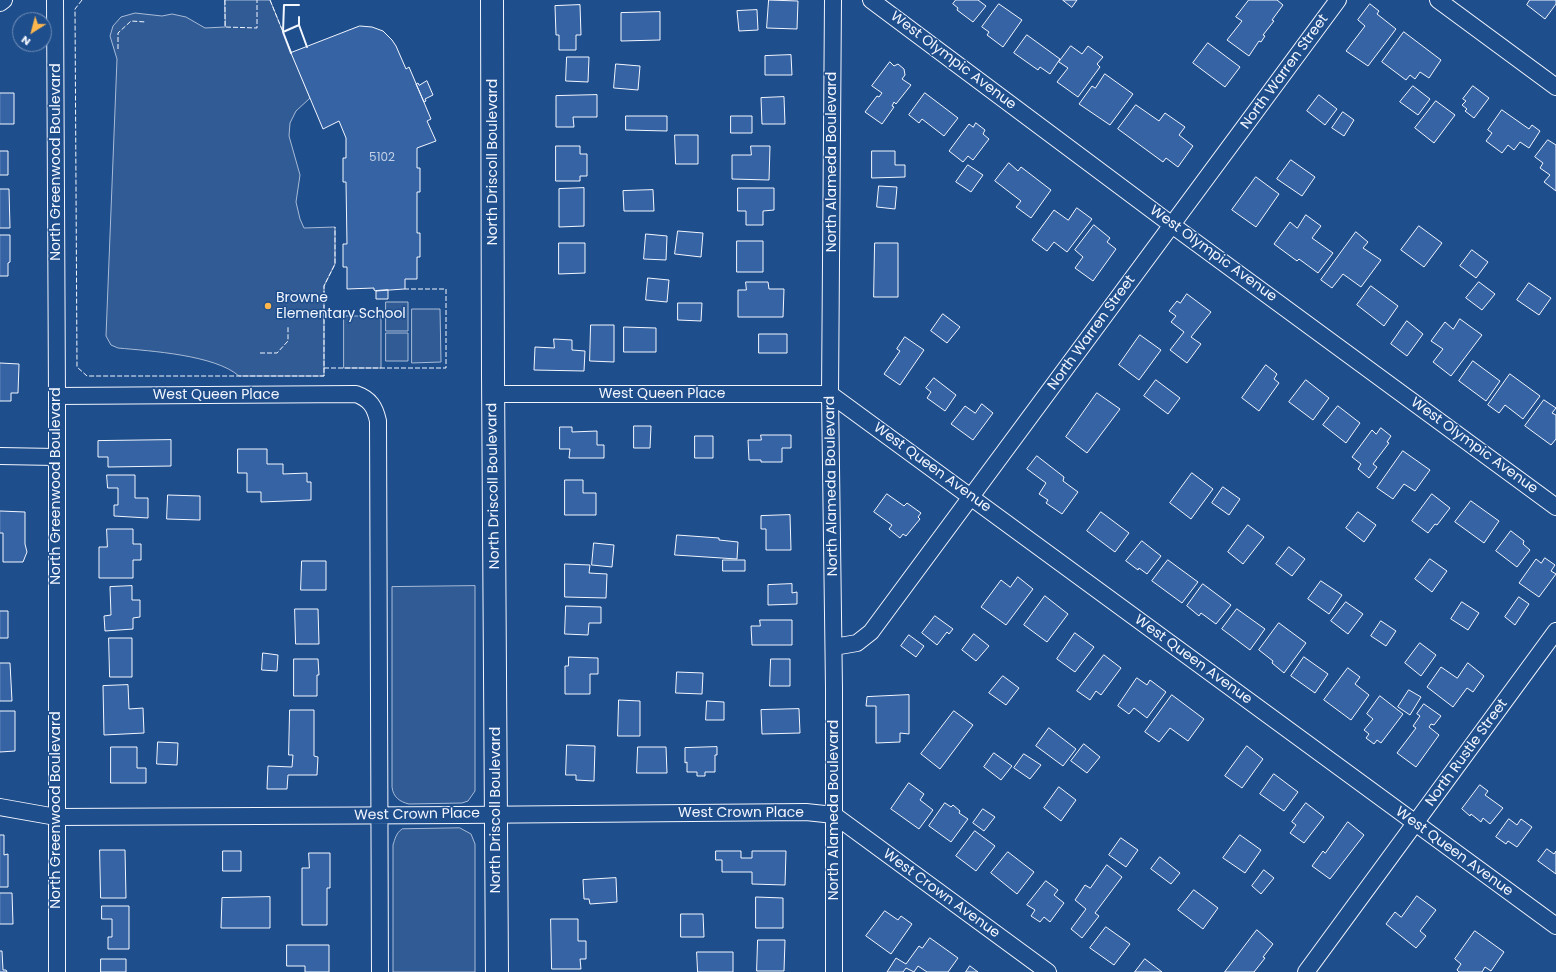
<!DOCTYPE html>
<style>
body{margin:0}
#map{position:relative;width:1556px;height:972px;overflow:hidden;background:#1f4e8c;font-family:Poppins,sans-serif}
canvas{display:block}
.north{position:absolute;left:12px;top:12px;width:40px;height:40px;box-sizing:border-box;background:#1f4e8c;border:1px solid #7391ba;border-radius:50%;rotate:216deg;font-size:11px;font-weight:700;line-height:16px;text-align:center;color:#f2f6ff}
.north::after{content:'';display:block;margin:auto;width:14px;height:18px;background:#ffb74d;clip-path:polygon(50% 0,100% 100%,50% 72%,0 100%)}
</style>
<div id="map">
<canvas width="1556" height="972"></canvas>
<div class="north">N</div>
</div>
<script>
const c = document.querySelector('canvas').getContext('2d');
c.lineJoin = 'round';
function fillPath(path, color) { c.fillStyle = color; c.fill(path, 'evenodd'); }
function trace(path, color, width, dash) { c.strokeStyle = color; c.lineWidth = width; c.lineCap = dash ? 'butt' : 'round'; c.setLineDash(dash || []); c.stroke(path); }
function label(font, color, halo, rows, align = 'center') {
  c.font = font + ' Poppins,sans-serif'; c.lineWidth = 3; c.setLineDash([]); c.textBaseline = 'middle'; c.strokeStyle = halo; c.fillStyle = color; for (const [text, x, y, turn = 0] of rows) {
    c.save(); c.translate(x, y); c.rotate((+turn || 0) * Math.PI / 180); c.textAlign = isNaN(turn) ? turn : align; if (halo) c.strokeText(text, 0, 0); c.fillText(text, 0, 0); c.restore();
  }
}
const green = new Path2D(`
 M225 0H270L310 98 296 111 290 123 289 136 300 175 296 202 300 219 304 228 335 227V264L324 286V376H239C215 355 151 351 118 348L111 345 106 336 117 59 110 36 113 26 121 17 135 13 162 16 172 14 186 17 205 28 225 27Z
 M386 302H408V331H386Z
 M412 309H440L441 362 412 363Z
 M344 316H381V368H344Z
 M386 333H408V361H386Z
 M475 586V791L468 801 462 803 409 804C400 802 393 797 392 787V587Z
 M460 828 471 834 475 844V972H393V845C395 839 396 833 402 829Z`);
const building = new Path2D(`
 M769 0 798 1 797 29 767 28Z
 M956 0H978L986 6 973 22 957 10 958 8 953 4Z
 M1063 0H1077L1072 7Z
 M1249 0H1277L1283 5 1272 20 1274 21 1263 35 1265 36 1261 42 1259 41 1249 56 1227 40 1242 21 1236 17Z
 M1530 0H1556V4L1545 19 1527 5Z
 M999 4 1022 20 1003 47 987 35 989 32 982 27Z
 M1370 4 1379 11 1377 14 1396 29 1368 66 1346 51 1365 26 1358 20Z
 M580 5 581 35H576V50H559V35H556L555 6Z
 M757 10 758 30 739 31 737 11Z
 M660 12V40L621 41V13Z
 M360 26 372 27 383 31 392 40 396 46 406 69 409 67 431 119 427 121 436 141 417 148V168H420V192H417V233H420V257H417V279H405V289H404L376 291 374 290V288L347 289V267H343V244H347L346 182H343V158H346V138L339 121 323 129 291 53Z
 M1404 32 1441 60 1429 78 1420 72 1415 79 1410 75 1406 80 1382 62Z
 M1027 35 1060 59 1050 74 1040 67 1038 70 1014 53Z
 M1208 43 1240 67 1225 87 1193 63Z
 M1071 46 1082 54 1088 46 1103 57 1097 64 1100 67 1078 97 1057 82 1068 68 1059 62Z
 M791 55 792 75H765V56Z
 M567 57H589L588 82 566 81Z
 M890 62 894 66 898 64 904 69 905 75 902 79 911 85 896 104 894 102 892 106 894 107 882 124 865 112 877 96 879 97 882 93 872 86Z
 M616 64 640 66 638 90 614 88Z
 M1105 74 1133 94 1110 125 1079 104 1092 86 1095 88Z
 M427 81 433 95 425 99 426 101 424 102 416 84 418 83 419 85Z
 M1413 86 1430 99 1418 115 1400 102Z
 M1473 86 1489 98 1474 118 1465 111 1467 109 1462 105 1466 101 1463 99Z
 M0 93H14V124H0Z
 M925 93 958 118 944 136 922 119 919 123 909 115Z
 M597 95V117H573L574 127H556V96Z
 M1319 95 1337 109 1325 125 1307 111Z
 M784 97 785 124H762L761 98Z
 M1436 101 1455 115 1434 143 1415 128Z
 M1136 105 1159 121 1165 113 1185 127 1179 135 1193 146 1178 167 1166 158 1163 162 1118 129Z
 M1502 110 1529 129 1532 125 1540 131 1529 148 1520 142 1514 150 1508 145 1502 153 1486 141 1492 133 1488 130Z
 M1343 112 1354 120 1344 136 1332 128Z
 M626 116H667V131L626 130Z
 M731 116H752V133H731Z
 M976 123 985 130 983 134 989 139 973 160 968 156 963 162 949 151 969 124 973 127Z
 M675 135H698V164H676Z
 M1548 140 1556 145V191L1544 182 1550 175 1540 168 1543 163 1535 157Z
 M556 146H580V154H587V176H580V181H556Z
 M751 146H770L769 180 732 179V155H751Z
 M0 151H8V175H0Z
 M872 151H895V165H905V177L872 178Z
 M1291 160 1315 177 1302 196 1277 179Z
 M1009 163 1018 171 1021 167 1051 190 1031 218 1016 207 1021 201 995 181Z
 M968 165 983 175 971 192 956 182Z
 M1256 177 1279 194 1256 227 1232 210Z
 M879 186 897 187 895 209 877 207Z
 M584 188V226L559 227V189Z
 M738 188H774V210L763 211V225H746V211H738Z
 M0 189H9L10 228H0Z
 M653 190 654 211H624L623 191Z
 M1077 208 1092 219 1067 252 1054 242 1047 251 1032 240 1054 210 1068 220Z
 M1306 215 1321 226 1312 238 1333 253 1318 273 1299 259 1297 261 1274 244 1290 222 1297 228Z
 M1094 225 1110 238 1107 242 1116 249 1093 281 1075 268 1083 257 1075 250Z
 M1419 226 1442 243 1424 267 1401 250Z
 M678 231 703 233 701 257 675 254Z
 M1356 232 1368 242 1363 248 1381 260 1361 287 1343 274 1332 288 1321 280Z
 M646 234 667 236 666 260 644 259Z
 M0 235H10V262L8 263V276H0Z
 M737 241H763V272H737Z
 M559 243H585V273L559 274Z
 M875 243H898V297H874Z
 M1472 250 1488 262 1476 278 1460 266Z
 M648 278 669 280 667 302 646 300Z
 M746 282H768L769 289H784L783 317H738V290H746Z
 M1479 282 1495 294 1482 310 1466 298Z
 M1529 283 1551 298 1539 315 1517 300Z
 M1371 286 1398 306 1384 326 1357 305Z
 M388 290V299H376V291Z
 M1187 294 1211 312 1191 337 1201 344 1187 363 1170 350 1184 332 1171 322 1176 316 1169 311 1177 301 1180 303Z
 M678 303H702L701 321 678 320Z
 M943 314 960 327 947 343 931 331Z
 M1460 319 1482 335 1451 376 1433 362 1443 349 1431 341 1445 322 1453 329Z
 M1407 321 1423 334 1407 356 1391 344Z
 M591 325H614V362L590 361Z
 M624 327 656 328V352H624Z
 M759 334H787V353H759Z
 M1140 335 1161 350 1139 380 1119 365Z
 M905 337 924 350 900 385 884 374 900 351 897 349Z
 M554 339 572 340V350L585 351 584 371 534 370 535 347 554 348Z
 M1473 361 1500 381 1486 401 1459 381Z
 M0 363 19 364 18 393H11V401H0Z
 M1266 365 1277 374 1274 379 1279 383 1259 411 1242 398Z
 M1510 374 1540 396 1523 419 1505 405 1499 413 1488 405Z
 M934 378 956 395 945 411 927 398 931 392 926 388Z
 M1156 380 1180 398 1168 414 1144 396Z
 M1306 380 1329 398 1313 420 1289 402Z
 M1097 393 1120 409 1087 453 1066 437Z
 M1544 400 1556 408 1552 413 1556 415V439L1551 445 1525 426Z
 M982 404 993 413 973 440 951 424 965 406 975 413Z
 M1338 406 1360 423 1346 443 1323 425Z
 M634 426H651L650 448H634Z
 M560 427H572V432L597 431V445H604V458H569L570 449H560Z
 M1381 428 1391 436 1387 442 1389 443 1373 464 1377 467 1369 478 1358 469 1361 464 1352 457 1372 430 1376 434Z
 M761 435H791V448H782V462H761V460H749L748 440H761Z
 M695 436H713V458H695Z
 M171 440V466L108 467V457H98V441Z
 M238 449H267V464H283V474L307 473V482H311V500L261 502V492H247V473H238Z
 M1403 451 1430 470 1415 491 1404 484 1393 499 1377 488Z
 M1037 456 1064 477 1063 481 1078 492 1062 514 1046 503 1048 500 1039 494 1046 483 1027 469Z
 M1192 473 1213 489 1191 519 1170 503Z
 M107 475H135V498H148V518L114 516V505H118V488H108Z
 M565 480H583V493H596V515H565Z
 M1223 487 1240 499 1229 515 1212 503Z
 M887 494 904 506 907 503 921 513 918 517 920 519 906 536 903 534 900 538 889 529 892 525 874 512Z
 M1432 494 1450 508 1437 525 1435 524 1428 533 1412 521Z
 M168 495 200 496V520L167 519Z
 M1471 501 1499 521 1484 543 1455 522Z
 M0 511 25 512V544L27 552 23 562H3V533H0Z
 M1101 512 1129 533 1115 552 1087 531Z
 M1358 512 1376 525 1364 542 1346 528Z
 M790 515 791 550H766V529H761V516Z
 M1248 525 1264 537 1243 564 1228 552Z
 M107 529H133V544H141V560H133V578H99V547H107Z
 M1511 531 1524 541 1523 544 1530 550 1517 567 1496 551Z
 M677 535 719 538V540L738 542 737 559 675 555Z
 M1142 541 1161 556 1147 574 1139 568 1138 570 1126 561Z
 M594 543 614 545 612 567 592 565Z
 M1289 547 1305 559 1292 576 1276 564Z
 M1545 558 1555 565 1551 571 1556 574 1539 597 1519 583 1536 559 1541 563Z
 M1430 559 1447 571 1432 592 1415 579Z
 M723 560H745V571H723Z
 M1168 560 1198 582 1182 603 1152 581Z
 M302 561H326V590H301Z
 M565 564 590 565 589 573 607 574 606 598 565 597Z
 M1018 577 1033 589 1006 625 981 607 1001 580 1010 587Z
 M1321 581 1342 595 1329 614 1308 599Z
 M792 584V593L797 592V604L768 605V585Z
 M1203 584 1231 605 1216 624 1201 613 1199 616 1187 606Z
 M132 586V600H140V617L133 618V629L105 631 104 616 111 615 110 587Z
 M1045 596 1068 614 1047 642 1024 625Z
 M1519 597 1529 604 1515 625 1505 617Z
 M1346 602 1363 614 1348 634 1331 621Z
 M1462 602 1479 613 1468 630 1451 619Z
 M566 606 601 607V623H589L588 635 565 634Z
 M295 609H318L319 644H296Z
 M1237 609 1265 629 1250 650 1222 629Z
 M0 611H8V638H0Z
 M935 616 953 629 949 634 947 632 937 645 922 633Z
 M760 620H792V645H752L751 626H760Z
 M1381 621 1396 631 1386 646 1371 636Z
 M1279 623 1306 643 1284 673 1272 663 1273 661 1259 650Z
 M1075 633 1094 647 1075 672 1057 659Z
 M974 634 989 646 976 661 962 650Z
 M909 635 924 646 916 657 901 646Z
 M109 638H132V677H110Z
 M1420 643 1436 655 1421 676 1405 663Z
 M263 653 278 655 277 671 262 670Z
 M1104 655 1121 668 1101 695 1096 691 1090 700 1077 691Z
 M569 657 598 658V674H590V694H565V666H568Z
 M1304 657 1328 674 1315 693 1291 676Z
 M294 659H318L319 675H317V696H294Z
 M771 659H790V686H770Z
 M0 663H10L12 701H0Z
 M1468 663 1484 676 1473 692 1467 688 1453 707 1427 687 1441 667 1457 678Z
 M1348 668 1360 677 1355 684 1369 695 1351 720 1324 700Z
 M677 672 703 673 702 694 676 693Z
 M1003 676 1019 688 1006 705 989 693Z
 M1137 678 1147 685 1150 680 1166 692 1147 718 1134 708 1129 714 1118 706Z
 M128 685 129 709 143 708 144 733 104 735 103 686Z
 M1409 690 1421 697 1410 715 1398 707Z
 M909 695V734L900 733V742L876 743V706H866L867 697Z
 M1172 695 1204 719 1188 741 1170 728 1159 742 1145 732Z
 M1380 696 1403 714 1381 743 1377 740 1374 744 1366 738 1369 734 1364 730 1373 719 1367 714Z
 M619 700 640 701V736H618Z
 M707 701 724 702V720H706Z
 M1424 704 1441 716 1434 725 1431 724 1429 727 1439 735 1416 767 1397 753 1416 728 1413 726 1420 716 1417 714Z
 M799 709 800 733 762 734 761 710Z
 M290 710H314V756L318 757 317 775H288L287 789H267L268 766 292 767 293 755H289Z
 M0 711H15V751L0 752Z
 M954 711 973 725 940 769 921 754Z
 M1049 728 1076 749 1063 766 1036 746Z
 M158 742 178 743 177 765 157 764Z
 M1084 744 1100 757 1087 773 1071 761Z
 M567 745 595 746 594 781 576 780V775H566Z
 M1247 746 1263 759 1242 788 1225 776Z
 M111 747H137V768H146V783H111Z
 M638 747H666L667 773H637Z
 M717 747V755H715V772H705V776H697V772H687V762L685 763V748Z
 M994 753 1012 766 1001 780 984 767Z
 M1024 754 1041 765 1030 779 1014 768Z
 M1274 774 1298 792 1284 811 1260 794Z
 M909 783 924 794 920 800 933 810 919 829 891 809Z
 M1480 785 1488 791 1485 795 1503 808 1490 824 1483 818 1481 822 1471 814 1470 816 1462 809Z
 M1059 787 1076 800 1061 821 1044 808Z
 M945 803 951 807 953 805 960 811 959 813 968 819 951 842 929 826Z
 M1306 803 1324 817 1304 843 1290 833 1296 825 1292 822Z
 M983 809 995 817 984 831 973 823Z
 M1509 819 1517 825 1521 819 1532 827 1517 847 1508 841 1506 844 1496 837Z
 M1348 822 1364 835 1330 879 1312 866 1323 851 1325 853Z
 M975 831 995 846 976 871 956 856Z
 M0 835H4V855L8 854V887H0Z
 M1240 835 1261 850 1245 873 1223 858Z
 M1121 838 1138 850 1126 867 1109 855Z
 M1547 849 1554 854 1556 851V874L1538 861Z
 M100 850H125L126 898H101Z
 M223 851H241V871H223Z
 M716 851H741V858H752V851H786L785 885 752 884V872H722V860H716Z
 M1008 852 1034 872 1017 894 991 873Z
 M309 853H330V888H327V925H302V868H309Z
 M1160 857 1180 873 1171 884 1151 869Z
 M1107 865 1122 877 1095 913 1099 916 1082 938 1071 929 1086 909 1075 900 1085 885 1090 888Z
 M1264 870 1274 878 1261 894 1252 886Z
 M616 878 617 902 590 904 589 899H584L583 880Z
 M1046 881 1058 890 1054 895 1064 903 1050 922 1044 917 1040 922 1031 916 1035 910 1027 905Z
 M1194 890 1218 908 1203 929 1178 910Z
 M0 893H12L13 924H0Z
 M1417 896 1436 910 1420 931 1426 936 1416 948 1386 924 1395 912 1401 917Z
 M270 897V928H221L222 898Z
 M756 897 783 898V928H756Z
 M102 906H129V949H108V937H112V919H102Z
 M885 911 898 920 901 916 912 924 891 954 866 936Z
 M681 914H703L704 937H681Z
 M551 919H578V941H586V959H580L581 969H552Z
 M1106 927 1130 944 1114 965 1090 948Z
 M1257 930 1273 944 1263 957 1265 958 1254 972H1225Z
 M1475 931 1504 952 1491 971 1485 967 1482 972H1459L1457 970 1461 964 1455 959Z
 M930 938 958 958 948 972H927L918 966 914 972 906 968 903 972H887L896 958 906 964 919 946 922 948Z
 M758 940H785L784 971H757Z
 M287 945H329V972H305V966H287Z
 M0 951H2L3 970H6L7 972H0Z
 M697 952H733V972H698Z
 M101 959H126V972H101Z
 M1145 959 1162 972H1135Z
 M970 966 978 972H966Z`);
const street = new Path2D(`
 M55 0 57 396V972
 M833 0 830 394 834 688V972
 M871 0 1172 225 1556 507
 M1438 0 1556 87
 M0 3 4 0
 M493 394H830L1556 926
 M57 396 356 394C370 399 375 407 378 421L380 972
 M0 456 56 457
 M834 647 857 643 871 632 1338 0
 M0 807 56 817 461 815 806 812 834 815 1048 972
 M1306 972 1556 631`);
const secondary = new Path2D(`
 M492 0 493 375 497 972`);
const fence = new Path2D(`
 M82 0 75 9 77 367 87 376H324V286L335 264V227
 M225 0V27L257 28V0
 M270 0 283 32
 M118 49V33L131 21 146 22
 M260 353H277L288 341V326
 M324 368H446V289H405`);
const wall = new Path2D(`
 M299 17V25
 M283 32 284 5H299
 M291 53 283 32 299 25 307 47`);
const markers = [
 [268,306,4,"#ffb74d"]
];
const numberNames = [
 ["5102",382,158]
];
const streetNames = [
 ["West Olympic Avenue",953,61,37],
 ["North Warren Street",1285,72,-54],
 ["North Greenwood Boulevard",56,162,-90],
 ["North Driscoll Boulevard",493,162,-90],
 ["North Alameda Boulevard",832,162,-90],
 ["West Olympic Avenue",1213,254,36],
 ["North Warren Street",1092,333,-54],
 ["West Queen Place",662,394],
 ["West Queen Place",216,395],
 ["West Olympic Avenue",1474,446,36],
 ["West Queen Avenue",932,468,36],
 ["North Greenwood Boulevard",56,486,-90],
 ["North Driscoll Boulevard",494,486,-91],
 ["North Alameda Boulevard",832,486,-91],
 ["West Queen Avenue",1193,660,36],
 ["North Rustle Street",1467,753,-54],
 ["North Greenwood Boulevard",56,810,-90],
 ["North Driscoll Boulevard",496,810,-90],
 ["North Alameda Boulevard",834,810,-90],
 ["West Crown Place",741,813],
 ["West Crown Place",417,815,-1],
 ["West Queen Avenue",1454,852,36],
 ["West Crown Avenue",941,894,36]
];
const poiNames = [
 ["Browne",276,298],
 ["Elementary School",276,314]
];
fillPath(green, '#305b95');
trace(green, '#a8bbd7', 1);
fillPath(building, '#3563a3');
trace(building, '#f2f6ff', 1);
trace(street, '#f2f6ff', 18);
trace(secondary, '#f2f6ff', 24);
trace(street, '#1f4e8c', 16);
trace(secondary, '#1f4e8c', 22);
trace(fence, '#f2f6ff', 1, [5, 2]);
trace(wall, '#f2f6ff', 2);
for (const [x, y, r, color] of markers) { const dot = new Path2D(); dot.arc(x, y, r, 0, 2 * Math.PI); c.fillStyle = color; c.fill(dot); trace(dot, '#1f4e8c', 1.5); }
label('12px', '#c3d1e8', null, numberNames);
label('14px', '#f2f6ff', '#1f4e8c', streetNames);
label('14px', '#f2f6ff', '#1f4e8c', poiNames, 'left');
</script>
